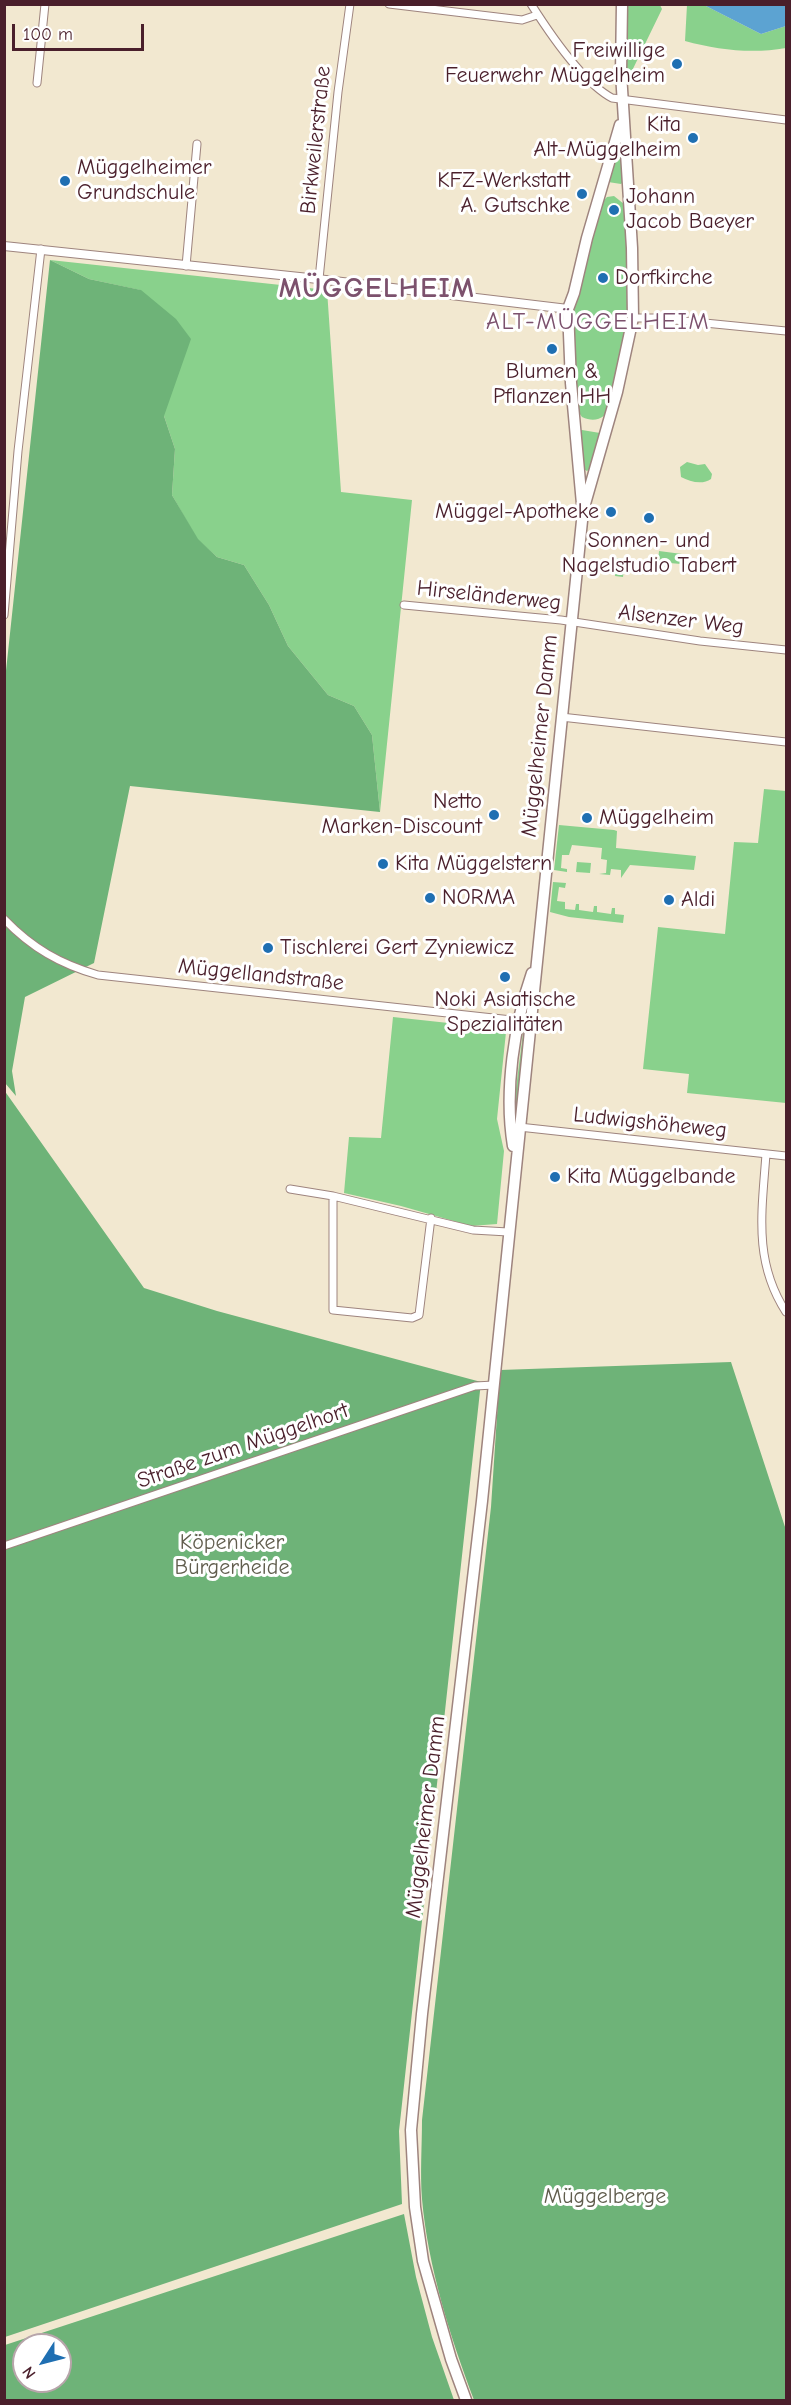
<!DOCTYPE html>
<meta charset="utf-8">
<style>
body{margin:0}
#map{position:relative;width:791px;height:2405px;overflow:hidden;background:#f2e8d0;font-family:"Comic Neue",sans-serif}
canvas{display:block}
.frame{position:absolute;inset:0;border:6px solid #4a1f2b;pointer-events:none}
.north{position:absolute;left:12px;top:2333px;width:60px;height:60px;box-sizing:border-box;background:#fff;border:2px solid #b7a5aa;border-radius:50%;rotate:234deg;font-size:16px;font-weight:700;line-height:24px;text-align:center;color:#4a1f2b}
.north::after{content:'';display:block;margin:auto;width:21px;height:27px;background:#1f6fb2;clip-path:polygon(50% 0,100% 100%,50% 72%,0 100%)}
.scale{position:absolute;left:12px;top:24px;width:132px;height:27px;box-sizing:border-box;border:3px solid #4a1f2b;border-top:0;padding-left:8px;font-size:18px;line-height:21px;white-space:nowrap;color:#4a1f2b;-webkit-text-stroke:4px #fff;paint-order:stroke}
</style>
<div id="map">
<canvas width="791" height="2405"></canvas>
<div class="frame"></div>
<div class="north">N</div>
<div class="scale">100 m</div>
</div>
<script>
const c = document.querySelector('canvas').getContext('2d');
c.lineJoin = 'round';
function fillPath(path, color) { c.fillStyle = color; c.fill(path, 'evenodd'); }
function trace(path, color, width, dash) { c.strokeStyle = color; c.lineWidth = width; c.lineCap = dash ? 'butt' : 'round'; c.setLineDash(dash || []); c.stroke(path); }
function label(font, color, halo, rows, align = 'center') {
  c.font = font + ' "Comic Neue",sans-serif'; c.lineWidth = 6; c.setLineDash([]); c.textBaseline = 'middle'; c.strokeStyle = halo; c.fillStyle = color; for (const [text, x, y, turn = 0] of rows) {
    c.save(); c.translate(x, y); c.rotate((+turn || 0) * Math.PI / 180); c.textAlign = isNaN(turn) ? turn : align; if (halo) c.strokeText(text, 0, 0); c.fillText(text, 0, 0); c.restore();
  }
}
const green = new Path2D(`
 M628 5H660L662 9 629 77 625 76Z
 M687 5H704L761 34 786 26V48C752 54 718 50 685 41Z
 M618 158 622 161 623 182 621 184 608 182 614 160Z
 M614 196 624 204 630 298 624 349 605 415C597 421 591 421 582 417L577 410C575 370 569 329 577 289 582 260 593 231 601 203L607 197Z
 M50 260 327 290 341 492 412 500 380 812 372 735 354 706 328 695 288 646 269 605 244 565 217 557 197 539 172 495 175 449 164 416 140 290 89 279Z
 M582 430 600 433 590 469 587 471 582 468 580 431Z
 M687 462 698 465 705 464 712 474 711 479C703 485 690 482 681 477L680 467Z
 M659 551 682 554 681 564 658 562Z
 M617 558 625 559 623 577 615 576Z
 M764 789 786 791V1103L687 1093 689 1074 643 1069 658 927 725 934 734 842 758 843Z
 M559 825 614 830 617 831 616 848 696 856 694 870 630 865 621 878V870L611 869 610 875 599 874 606 873 607 860 601 859 602 848 572 845 569 855H562L561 868 567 869V872L554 870Z
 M577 862 591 863 590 873 576 872Z
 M553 882 566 883 565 888 559 887 557 901 565 902V909L575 910 576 904H579V910L593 912 594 906H597V912L611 914 612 908H615V914L624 915 623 923 569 917 550 912Z
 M393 1017 504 1029 506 1032 497 1119 504 1151 497 1224 471 1226 401 1206 344 1193 349 1137 381 1138Z
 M523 1033 524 1035 517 1104H514Z`);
const forest = new Path2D(`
 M50 260 89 279 141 290 176 319 191 339 164 416 175 449 172 495 198 539 217 557 244 565 269 605 288 646 328 695 354 706 372 735 380 812 130 786 94 963 25 997 12 1071 16 1096 5 1083V680Z
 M4 1090 144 1288 217 1311 481 1382 399 2131 402 2204 5 2337Z
 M731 1362 786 1530V2400H474C450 2336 428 2267 422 2199 420 2173 422 2146 422 2120L491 1507 500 1370Z
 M404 2214 416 2277 432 2337 454 2400H5V2345ZM24 2345H60V2381H24Z`);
const water = new Path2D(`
 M704 5H786V26L761 34Z`);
const minor = new Path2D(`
 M389 4 522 20 537 15
 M531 4C550 34 582 82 612 98L786 120
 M37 83 45 4
 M186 266 197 144
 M319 279 338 92 350 4
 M633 318H654L786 331
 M404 605 561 620 700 641 786 650
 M4 615 18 451 41 249
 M561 717 786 742
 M4 919C32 948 60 964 98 975L530 1022
 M519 1127 786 1156
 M766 1154C762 1211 753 1261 786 1312
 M290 1189 333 1196 473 1230 508 1232
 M333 1196V1310L412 1318 419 1315 431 1218
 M4 1546 475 1386 494 1385`);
const tertiary = new Path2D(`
 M4 246 309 278 568 309`);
const secondary = new Path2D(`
 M582 504 571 383 568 309 574 293 587 238 620 125
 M513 1146C504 1091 514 1025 532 973
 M466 2400 451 2359 423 2261 415 2207 411 2130 422 2014 482 1501 583 511 617 392 633 318 632 248 621 73 622 4`);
const markers = [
 [677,64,6,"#1f6fb2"],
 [693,138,6,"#1f6fb2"],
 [65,181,6,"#1f6fb2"],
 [582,194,6,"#1f6fb2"],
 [614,210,6,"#1f6fb2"],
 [603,278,6,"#1f6fb2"],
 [552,349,6,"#1f6fb2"],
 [611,512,6,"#1f6fb2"],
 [649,518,6,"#1f6fb2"],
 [494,815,6,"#1f6fb2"],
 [587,818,6,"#1f6fb2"],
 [383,864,6,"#1f6fb2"],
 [430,898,6,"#1f6fb2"],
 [669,900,6,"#1f6fb2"],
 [268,948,6,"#1f6fb2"],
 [505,977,6,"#1f6fb2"],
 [555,1177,6,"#1f6fb2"]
];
const poiNames = [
 ["Freiwillige",665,51,"right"],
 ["Feuerwehr Müggelheim",665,76,"right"],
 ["Kita",681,125,"right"],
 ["Alt-Müggelheim",681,150,"right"],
 ["Müggelheimer",77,168],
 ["Grundschule",77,193],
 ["KFZ-Werkstatt",570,181,"right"],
 ["A. Gutschke",570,206,"right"],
 ["Johann",626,197],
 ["Jacob Baeyer",626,222],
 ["Dorfkirche",615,278],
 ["Blumen &",552,372,"center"],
 ["Pflanzen HH",552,397,"center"],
 ["Müggel-Apotheke",599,512,"right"],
 ["Sonnen- und",649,541,"center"],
 ["Nagelstudio Tabert",649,566,"center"],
 ["Netto",482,802,"right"],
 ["Marken-Discount",482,827,"right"],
 ["Müggelheim",599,818],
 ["Kita Müggelstern",395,864],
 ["NORMA",442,898],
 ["Aldi",681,900],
 ["Tischlerei Gert Zyniewicz",280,948],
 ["Noki Asiatische",505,1000,"center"],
 ["Spezialitäten",505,1025,"center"],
 ["Kita Müggelbande",567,1177]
];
const streetNames = [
 ["Birkweilerstraße",316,140,-84],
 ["Hirseländerweg",489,596,6],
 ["Alsenzer Weg",681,620,7],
 ["Müggelheimer Damm",540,736,-84],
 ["Müggellandstraße",261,975,6],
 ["Ludwigshöheweg",650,1123,6],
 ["Straße zum Müggelhort",243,1446,-19],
 ["Müggelheimer Damm",426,1817,-83]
];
const parkNames = [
 ["Köpenicker",232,1543],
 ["Bürgerheide",232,1568],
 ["Müggelberge",605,2197]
];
const neighbourhoodNames = [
 ["ALT-MÜGGELHEIM",598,322]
];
const districtNames = [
 ["MÜGGELHEIM",377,289]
];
fillPath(green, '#89d18c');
fillPath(forest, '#6eb378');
fillPath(water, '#5ca3d2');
trace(minor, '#9e847e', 9);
trace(tertiary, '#9e847e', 10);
trace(secondary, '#9e847e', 13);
trace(minor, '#fff', 7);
trace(tertiary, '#fff', 8);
trace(secondary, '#fff', 10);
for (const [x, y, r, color] of markers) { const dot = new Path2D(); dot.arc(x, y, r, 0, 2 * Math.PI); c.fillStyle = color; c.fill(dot); trace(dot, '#fff', 2); }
label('22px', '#4a1f2b', '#fff', poiNames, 'left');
label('22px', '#4a1f2b', '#fff', streetNames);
label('22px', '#605d4d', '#fff', parkNames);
c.letterSpacing = '1.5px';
label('24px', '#7c516d', '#fff', neighbourhoodNames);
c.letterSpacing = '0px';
c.letterSpacing = '1.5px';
label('bold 28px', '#7c516d', '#fff', districtNames);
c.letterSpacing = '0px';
</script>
